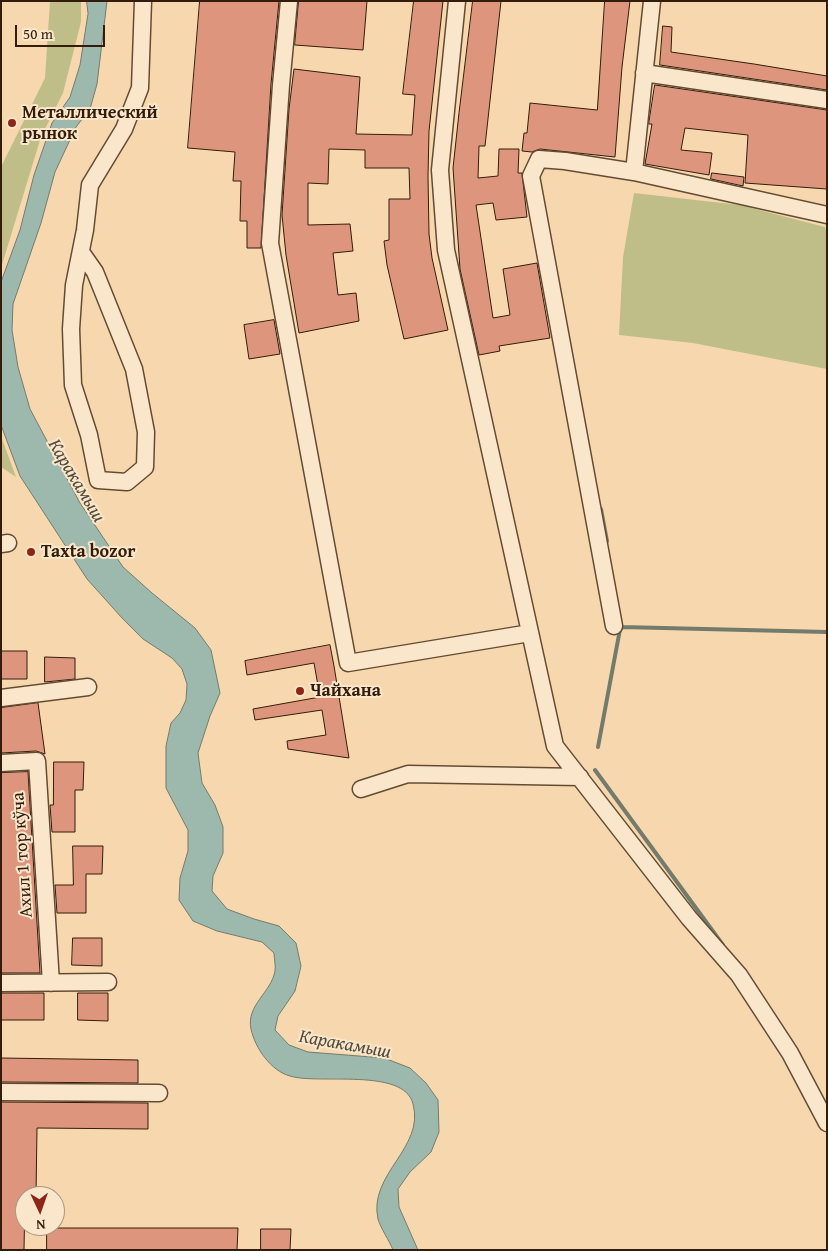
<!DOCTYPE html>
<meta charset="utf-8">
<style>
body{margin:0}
#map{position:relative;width:828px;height:1251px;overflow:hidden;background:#f7d8ae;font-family:"Gentium Book Plus",serif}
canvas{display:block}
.frame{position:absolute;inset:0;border:2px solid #331d0a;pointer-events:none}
.north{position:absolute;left:15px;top:1186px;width:50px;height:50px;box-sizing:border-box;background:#fae6ca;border:1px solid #aa967d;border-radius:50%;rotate:177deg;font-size:14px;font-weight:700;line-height:20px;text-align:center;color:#331d0a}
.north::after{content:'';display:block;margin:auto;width:18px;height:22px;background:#8f2418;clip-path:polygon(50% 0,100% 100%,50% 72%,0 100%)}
.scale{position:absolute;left:15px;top:25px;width:90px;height:22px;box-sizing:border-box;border:2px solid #331d0a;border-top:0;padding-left:6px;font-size:15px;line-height:18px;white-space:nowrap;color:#331d0a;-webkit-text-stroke:4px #fae6ca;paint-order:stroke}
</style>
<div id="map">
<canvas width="828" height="1251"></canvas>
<div class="frame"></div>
<div class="north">N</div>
<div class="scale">50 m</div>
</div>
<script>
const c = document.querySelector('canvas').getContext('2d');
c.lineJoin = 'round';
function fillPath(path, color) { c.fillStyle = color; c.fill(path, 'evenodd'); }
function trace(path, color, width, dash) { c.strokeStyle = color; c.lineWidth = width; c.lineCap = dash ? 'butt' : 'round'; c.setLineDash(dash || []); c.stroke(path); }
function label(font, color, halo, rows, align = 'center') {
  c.font = font + ' "Gentium Book Plus",serif'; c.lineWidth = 4; c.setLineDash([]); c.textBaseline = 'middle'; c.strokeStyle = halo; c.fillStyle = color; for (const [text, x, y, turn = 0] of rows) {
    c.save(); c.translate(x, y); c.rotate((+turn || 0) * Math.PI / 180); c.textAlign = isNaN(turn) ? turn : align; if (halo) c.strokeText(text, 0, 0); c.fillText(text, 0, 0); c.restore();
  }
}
const green = new Path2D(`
 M50 1H81V22L63 93 41 137 1 268V167L45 78Z
 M634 193 740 205 825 227 827 233V369L693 343 619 335 623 257Z
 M1 436 16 477 1 467Z`);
const water = new Path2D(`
 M87 1H107L97 84 90 109 76 127 55 172 41 223 13 304 12 330 18 367 30 409 80 503 123 567 152 593 195 628 211 650 220 693 210 716 198 753 202 783 215 805 223 827V853L213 876 212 891 227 909 254 919 279 926 296 943 301 966 295 991 278 1016 275 1030 289 1045 308 1052 384 1058 410 1068 426 1083 438 1100 439 1132 431 1152 410 1172 398 1189 399 1207 418 1250H393C389 1240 381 1229 378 1219 368 1174 425 1148 413 1104 404 1067 318 1085 290 1076 271 1071 255 1048 251 1029 246 1005 271 993 275 971 276 966 274 958 274 953L262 942 217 931 193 921 179 900 180 878 188 851V830L166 788V746L171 723 180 713 186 700 187 684 182 669 172 658 143 639 122 618 87 579 20 476 1 425V282L20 230 34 175 52 123 70 97 80 65 88 14Z`);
const stream = new Path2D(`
 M601 509 607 541
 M622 627 827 632
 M598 747 621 624
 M595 770 723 945`);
const building = new Path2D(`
 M200 1H279L271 84 261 248H247V221H240L241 181H233L235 152 188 148Z
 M299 1H367L363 50 295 45Z
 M414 1H443L429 131 428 176 429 234 432 258 448 330 404 339 387 265 384 241 389 240V199H410L409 168H365V150L329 149 328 184 308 183V225L350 224 353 251 333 253 338 295 356 293 359 321 299 333 286 255 282 215 289 109 294 69 360 77 356 134 412 135 415 95 403 94Z
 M473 1H501L485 146H479L478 178 498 176 499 149H519L518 173H522L527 217 496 220 493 203 476 205 493 318 510 315 503 269 537 263 550 338 499 346 500 351 479 355 460 269 453 168 459 113Z
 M605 1H630L622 67 615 157 540 149 532 152 522 151 524 133H527L530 103 597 110Z
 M663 26 672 27 671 52 754 64 827 76V90L660 65Z
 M655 85 827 110V189L745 183 748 135 685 128 681 150 712 153 709 175 645 164 652 124H649Z
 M712 173 744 177 743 186 711 179Z
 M274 320 280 354 249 359 244 325Z
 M330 645 334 666 349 758 288 749 287 741 326 735 322 710 255 720 253 709 320 697 314 663 247 675 245 661Z
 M1 651H27V679H1Z
 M45 657 75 658V679L45 682Z
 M38 703 45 754 36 751 1 753V708Z
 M54 762H84L83 790H75V832H52L50 805H53Z
 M28 772 40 973H1V773Z
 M73 846H103L102 874H86V913H57L55 885H73Z
 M73 938H102V966L72 965Z
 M1 993H44V1020H1Z
 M78 993H108V1021L78 1020Z
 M1 1058 138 1060V1083L1 1082Z
 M1 1102 148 1103V1129L37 1128 36 1196H25L24 1250H1Z
 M47 1228H238L237 1250H47Z
 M261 1229H291L290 1250H261Z`);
const minor = new Path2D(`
 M289 1 281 85 270 243 348 663 530 633
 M457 1 440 170 446 250 555 746 689 918 739 975 790 1053 827 1123
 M644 73 827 100
 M634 172 652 1
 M81 252 95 272 134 369 146 432 145 467 127 482 98 480 89 435 73 385 71 329 74 285 85 230 90 185 124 129 140 88 143 1
 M1 544 8 543
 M614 626 531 176 539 159 565 161 634 172 827 215
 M1 698 88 687
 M1 763 37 761 51 983
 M361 789 408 774 580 777
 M1 983 108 982
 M1 1092 159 1093`);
const markers = [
 [12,123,5,"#8f2418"],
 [31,552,5,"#8f2418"],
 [300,691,5,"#8f2418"]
];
const poiNames = [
 ["Металлический",22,113],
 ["рынок",22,134],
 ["Taxta bozor",41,552],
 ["Чайхана",310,691]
];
const streetNames = [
 ["Ахил 1 тор кўча",23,855,-94]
];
const waterNames = [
 ["Каракамыш",76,481,59],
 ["Каракамыш",345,1045,10]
];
fillPath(green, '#c0be88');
fillPath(water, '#9db9ad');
trace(water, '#737b6c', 1);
trace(stream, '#737b6c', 4);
fillPath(building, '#de957e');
trace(building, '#331d0a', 1);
trace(minor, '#644c33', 19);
trace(minor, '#fae6ca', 16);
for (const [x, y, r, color] of markers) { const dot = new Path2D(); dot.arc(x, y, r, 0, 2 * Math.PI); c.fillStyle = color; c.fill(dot); trace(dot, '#fae6ca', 2); }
label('bold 18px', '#331d0a', '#fae6ca', poiNames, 'left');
label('18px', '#331d0a', '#fae6ca', streetNames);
label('italic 19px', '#534c3b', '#fae6ca', waterNames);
</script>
